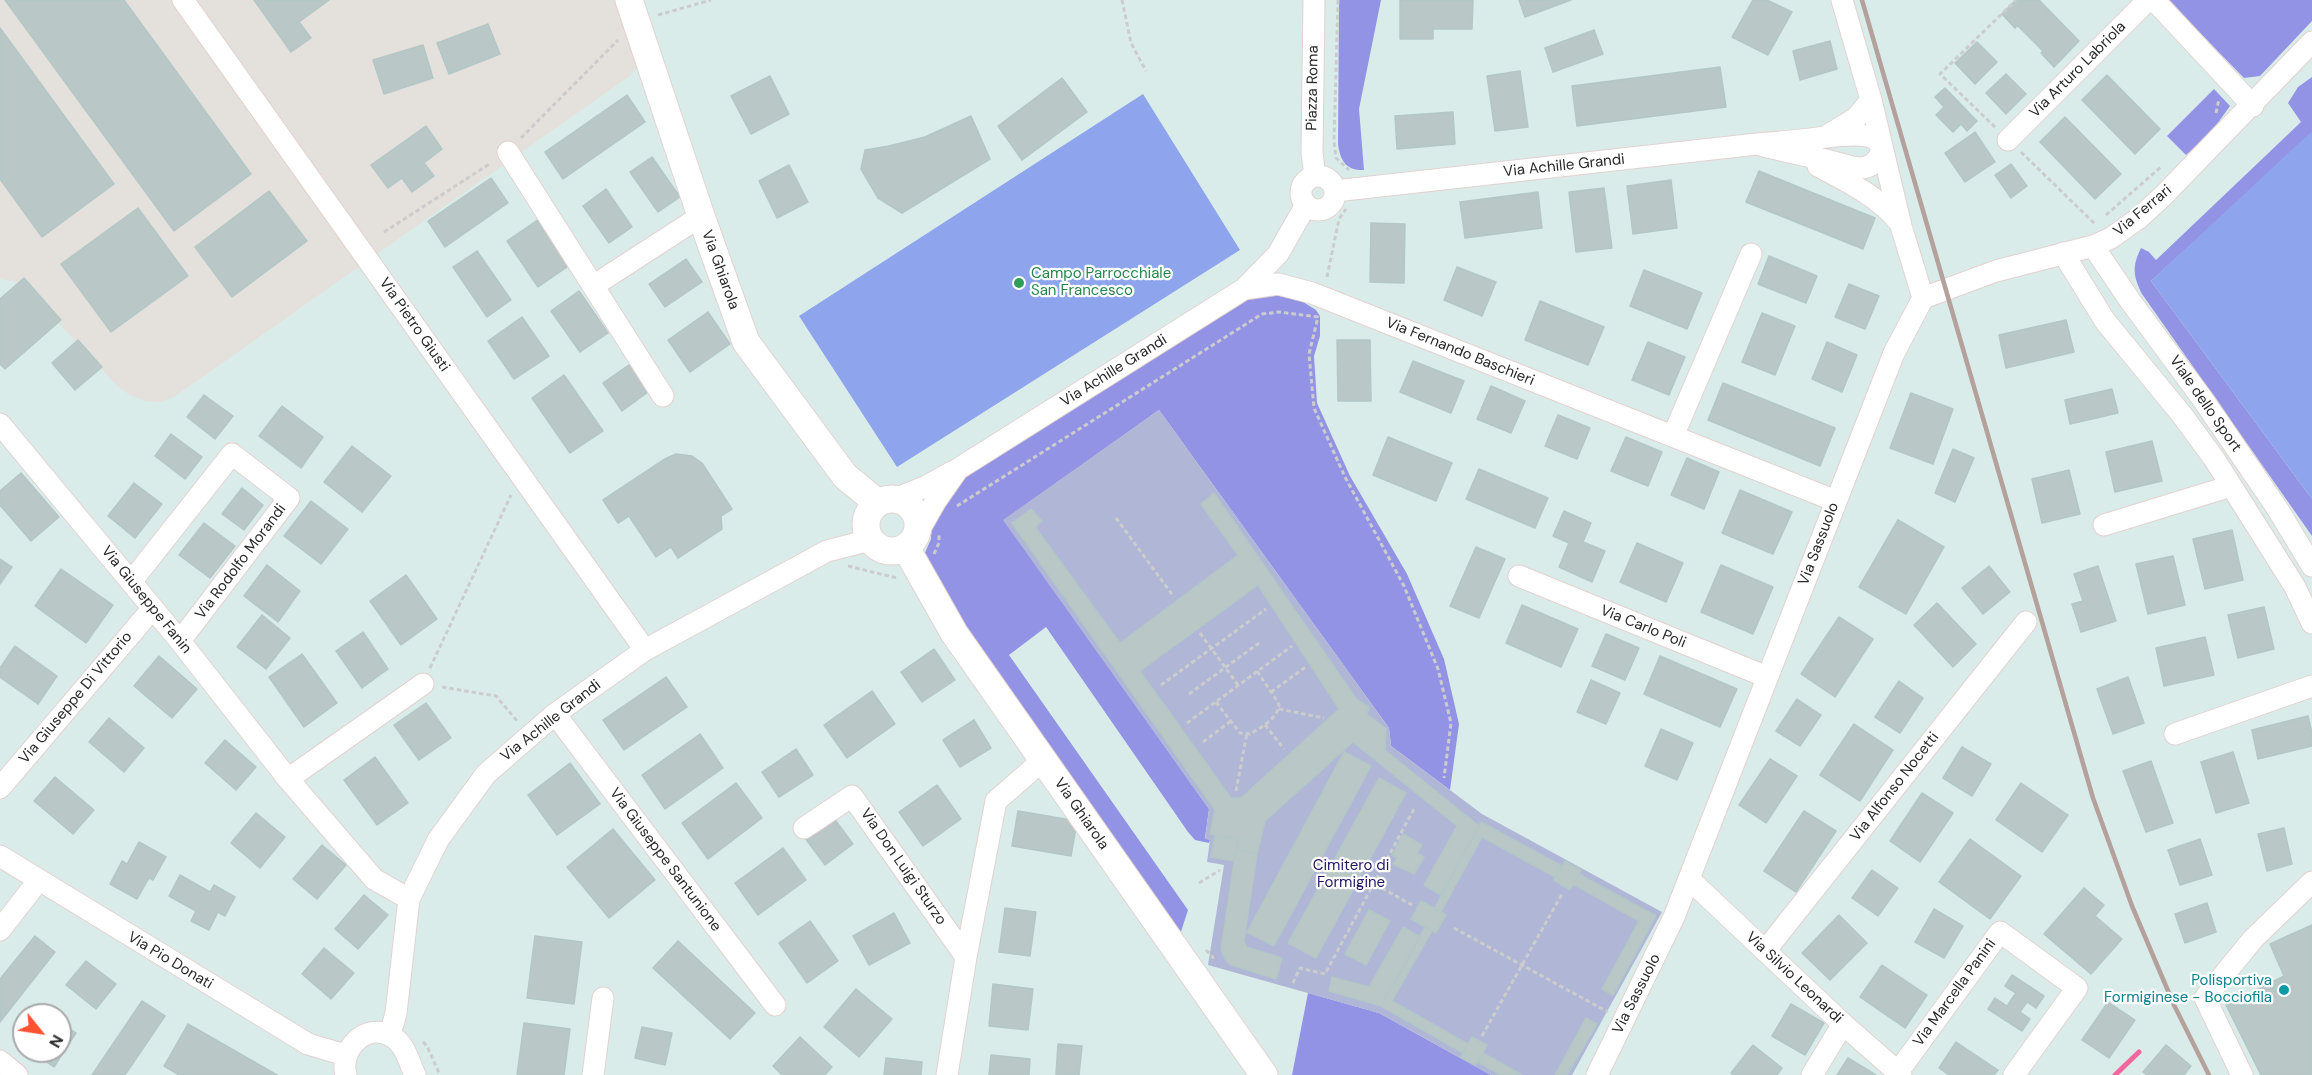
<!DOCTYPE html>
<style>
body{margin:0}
#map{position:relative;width:2312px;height:1075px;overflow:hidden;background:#d9ecea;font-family:"DM Sans",sans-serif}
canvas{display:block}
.north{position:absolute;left:12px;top:1003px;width:60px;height:60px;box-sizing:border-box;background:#fff;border:2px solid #a9a9a9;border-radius:50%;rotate:120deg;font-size:16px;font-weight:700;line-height:24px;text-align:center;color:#292929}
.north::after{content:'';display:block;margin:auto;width:21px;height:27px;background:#ff5233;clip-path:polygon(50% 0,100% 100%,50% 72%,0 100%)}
</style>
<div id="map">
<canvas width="2312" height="1075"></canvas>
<div class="north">N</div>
</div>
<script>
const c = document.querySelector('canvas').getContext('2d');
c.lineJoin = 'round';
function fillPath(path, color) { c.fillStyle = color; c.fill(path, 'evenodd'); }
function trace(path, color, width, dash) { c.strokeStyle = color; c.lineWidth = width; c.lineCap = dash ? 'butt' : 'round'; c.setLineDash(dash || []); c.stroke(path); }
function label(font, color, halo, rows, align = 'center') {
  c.font = font + ' "DM Sans",sans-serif'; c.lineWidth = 4.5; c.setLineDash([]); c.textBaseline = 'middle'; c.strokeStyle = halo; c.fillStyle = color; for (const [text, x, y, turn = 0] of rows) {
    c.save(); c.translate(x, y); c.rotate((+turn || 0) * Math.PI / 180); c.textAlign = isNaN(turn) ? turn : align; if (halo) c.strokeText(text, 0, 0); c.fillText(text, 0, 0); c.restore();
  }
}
const industrial = new Path2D(`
 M0 0H623L637 65 631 75 174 397 160 402 146 401 130 395 117 386 22 283 0 279Z`);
const green = new Path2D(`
 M1339 0H1381L1359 109 1364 170C1346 171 1340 160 1338 144Z
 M2168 0H2312V21L2260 76 2244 78Z
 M2312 77V134L2151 281 2312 499V536L2142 294C2133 276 2132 266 2141 248L2149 252 2156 260 2301 122 2288 103 2298 87Z
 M2214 89 2230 106 2212 131 2186 155 2167 136Z
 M1252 296H1279L1300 300 1316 310 1320 316V336L1314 356 1317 403 1350 476 1407 574 1444 659 1459 724 1450 790 1391 746 1389 728 1159 410 1004 520 1209 809 1205 838 1210 840 1209 843 1195 840 1188 832 1046 627 1009 655 1188 910 1178 941 925 571 924 555 931 539V517L943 491Z
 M1308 993 1379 1013 1491 1075H1292Z`);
const cemetery = new Path2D(`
 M1159 410 1389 728 1391 746 1482 814 1662 912 1572 1075H1491L1379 1013 1208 965 1224 865 1207 862 1210 840 1205 839 1209 809 1003 520Z`);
const pitch = new Path2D(`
 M1143 94 1240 250 897 467 799 316Z
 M2311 132 2312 134V499L2151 281Z`);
const stream = new Path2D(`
 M2115 1075 2139 1052`);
const building = new Path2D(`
 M5 0H124L251 174 174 231Z
 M254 0H329L299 22 311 38 291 52Z
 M1400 0H1473L1472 29H1433V39H1400Z
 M1519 0H1571L1525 17Z
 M1753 0H1767L1792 12 1768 55 1732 37Z
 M2016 0H2039L2079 41 2054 67 2041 53 2043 51 2017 25 2015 28 2002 14Z
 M488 24 500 54 449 74 437 43Z
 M0 28 114 184 42 237 0 179Z
 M1594 30 1603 54 1553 72 1545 48Z
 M1830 41 1837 69 1800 80 1793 51Z
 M1977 42 1997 62 1975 84 1955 63Z
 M423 45 433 78 384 94 373 60Z
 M1720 67 1726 107 1577 126 1572 86Z
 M1520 71 1528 127 1495 131 1487 76Z
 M2006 74 2026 94 2006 114 1986 93Z
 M2107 75 2160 129 2135 154 2082 100Z
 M770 76 789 114 751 134 731 96Z
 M1062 78 1087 112 1022 160 998 126Z
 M1945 88 1977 121 1967 131 1961 124 1953 132 1936 115 1944 107 1935 97Z
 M627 95 645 122 563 179 545 152Z
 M1453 112 1455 144 1397 149 1395 116Z
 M971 116 990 159 902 213 878 198 861 169 865 150 889 146 925 137Z
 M2065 117 2121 174 2095 199 2040 142Z
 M426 126 442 149 424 163 434 176 412 192 402 178 388 188 371 165Z
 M1975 132 1995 162 1965 182 1945 153Z
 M652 157 680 197 658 212 630 172Z
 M2011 164 2027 186 2011 198 1995 175Z
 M789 165 808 202 777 218 759 181Z
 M1759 171 1875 218 1863 249 1746 202Z
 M491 178 508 203 445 247 428 221Z
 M1671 180 1677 228 1633 234 1627 186Z
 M1604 188 1612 248 1576 252 1569 192Z
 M606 189 632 227 609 243 583 206Z
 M269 191 307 241 232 297 195 247Z
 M1538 192 1542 228 1465 238 1460 202Z
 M138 208 188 276 111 332 61 264Z
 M539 219 570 265 538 287 507 241Z
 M1371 223 1405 224 1404 283 1370 282Z
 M477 251 511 300 487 317 453 267Z
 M1769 256 1817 276 1806 303 1758 284Z
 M686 259 702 282 665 307 649 284Z
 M1457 267 1496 282 1482 316 1444 300Z
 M1644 270 1702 293 1687 329 1630 306Z
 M24 278 61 320 5 369 0 364V299Z
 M1849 284 1879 296 1865 329 1835 317Z
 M579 291 608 333 580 352 551 311Z
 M1540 301 1604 327 1588 365 1525 340Z
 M708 312 730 344 690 372 668 340Z
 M1762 313 1795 326 1775 375 1742 362Z
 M522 317 549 356 514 379 488 341Z
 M2066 320 2074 352 2006 368 1999 335Z
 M78 340 102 367 75 390 52 363Z
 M1337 340H1370L1371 401H1338Z
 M1648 342 1685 357 1669 395 1632 380Z
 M1827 342 1857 355 1842 392 1812 379Z
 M636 360 655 387 622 411 603 383Z
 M1413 361 1464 381 1451 413 1400 392Z
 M564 375 603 431 570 453 532 398Z
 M1723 383 1835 428 1820 466 1708 420Z
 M1491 386 1525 401 1511 433 1477 419Z
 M2112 389 2118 413 2070 424 2065 400Z
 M1911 393 1953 409 1933 464 1890 448Z
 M204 395 233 416 215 439 187 417Z
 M282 406 323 437 301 468 259 436Z
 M1558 415 1590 428 1577 459 1545 446Z
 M171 434 202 457 185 479 155 456Z
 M1388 437 1452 463 1436 501 1373 475Z
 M1626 437 1662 452 1648 486 1611 471Z
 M2152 441 2162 481 2115 492 2106 452Z
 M352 446 391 476 362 512 324 482Z
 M1953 449 1974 458 1955 502 1935 493Z
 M676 454 692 456 702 463 732 509 721 516 722 529 678 558 671 547 656 557 629 516 618 523 603 500 665 459Z
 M1687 458 1719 472 1704 509 1671 495Z
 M1479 469 1548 498 1535 528 1466 499Z
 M2069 470 2080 514 2042 523 2032 479Z
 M21 473 59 517 31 541 0 505V491Z
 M134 483 162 504 135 538 108 516Z
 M242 488 263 505 244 530 222 514Z
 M1740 490 1792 512 1773 554 1722 533Z
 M1214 493 1357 700 1369 707 1367 714 1386 729 1385 750 1479 826 1441 895 1424 885 1457 826 1353 742 1265 821 1257 854 1236 849 1238 839 1210 834 1215 810 1012 523 1031 509 1042 521 1035 527 1120 643 1238 555 1201 504ZM1258 585 1339 709 1241 798H1231L1140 671Z
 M311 501 348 529 321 564 284 536Z
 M1564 511 1591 523 1583 542 1605 551 1592 582 1559 567 1569 543 1553 536Z
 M1898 520 1944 547 1906 614 1859 587Z
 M204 523 235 546 210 578 179 555Z
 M2232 530 2243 580 2205 589 2193 539Z
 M1637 543 1683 563 1666 602 1620 582Z
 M1476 547 1505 559 1479 618 1450 606Z
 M2173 556 2185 605 2148 614 2136 564Z
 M0 559 12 567 0 584Z
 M267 565 300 591 278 622 244 596Z
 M1721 565 1773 587 1753 634 1701 612Z
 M1989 566 2010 592 1983 614 1962 588Z
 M2098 566 2116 621 2081 632 2072 604 2083 601 2074 574Z
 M61 569 113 605 86 643 35 606Z
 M406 575 437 619 401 645 370 601Z
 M1937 603 1976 644 1953 667 1914 625Z
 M1522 605 1578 629 1561 667 1506 643Z
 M2264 607 2274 649 2238 658 2228 615Z
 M262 615 290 638 266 669 237 647Z
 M1839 617 1873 639 1835 697 1801 674Z
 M363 632 388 669 362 688 336 651Z
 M1606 634 1639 648 1625 680 1592 666Z
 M2205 637 2214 675 2164 686 2156 648Z
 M15 646 57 676 38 704 0 677V668Z
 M934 649 955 680 922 702 901 672Z
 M302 654 337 703 304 727 269 677Z
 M159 656 197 689 172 718 134 686Z
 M1660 656 1737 689 1720 727 1644 694Z
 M666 677 687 707 624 750 603 720Z
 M2128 677 2144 723 2113 734 2097 689Z
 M1591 680 1620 693 1606 724 1577 712Z
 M1899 681 1923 698 1900 733 1875 717Z
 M872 691 895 724 847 758 824 725Z
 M1797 699 1821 715 1800 746 1776 731Z
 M426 703 451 738 419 760 394 725Z
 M2308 716 2312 733V746L2258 759 2252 730Z
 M109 718 144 748 124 772 89 742Z
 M974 720 991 748 960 767 943 740Z
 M1854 724 1893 750 1860 801 1820 775Z
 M1661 729 1693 743 1677 780 1645 766Z
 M700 734 723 768 665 809 642 775Z
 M225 740 256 767 236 790 205 763Z
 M1962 747 1991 764 1972 796 1943 778Z
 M796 749 813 775 779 797 762 772Z
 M1344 752 1371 766 1274 946 1247 932Z
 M2233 752 2249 803 2216 813 2201 762Z
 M375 757 408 803 377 825 344 780Z
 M1770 759 1797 776 1766 823 1739 805Z
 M2151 761 2173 823 2146 832 2123 771Z
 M570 763 600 804 557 835 528 795Z
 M55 777 94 810 73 834 34 801Z
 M1379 778 1406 793 1316 958 1288 943Z
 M736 783 762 818 708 859 682 823Z
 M2021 783 2068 815 2042 852 1996 820Z
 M937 785 961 819 923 846 899 812Z
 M1922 793 1953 813 1920 862 1890 841Z
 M1018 811 1077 821 1071 856 1012 846Z
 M1804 811 1836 831 1796 892 1764 871Z
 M256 813 285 837 260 868 231 843Z
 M833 817 853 844 825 865 805 838Z
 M1481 822 1562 866 1555 877 1482 837 1441 912 1434 909Z
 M2284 828 2292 864 2267 871 2258 834Z
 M613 829 655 880 609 918 567 867Z
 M1403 834 1422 845 1417 853 1424 857 1414 874 1393 864 1397 858 1392 855Z
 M1215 835 1238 839 1234 861 1211 857Z
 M1970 839 2021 876 1990 919 1939 882Z
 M2200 839 2212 875 2180 885 2168 850Z
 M139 842 166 857 153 880 149 878 137 899 110 884 122 861 127 864Z
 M322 845 346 865 317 899 293 879Z
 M783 848 806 880 758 915 735 883Z
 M1236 849 1257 854 1244 941 1247 947 1282 958 1276 979 1231 965 1225 959 1221 950Z
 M1565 861 1581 870 1570 890 1554 880Z
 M1872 870 1898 888 1878 916 1852 898Z
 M1579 874 1656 916 1613 995 1602 989 1639 921 1573 884Z
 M180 875 210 892 214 885 235 897 225 916 218 912 209 930 191 921 196 911 169 896Z
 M2084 888 2104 905 2095 916 2122 939 2091 974 2044 934Z
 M364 895 388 915 358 949 335 929Z
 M1421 901 1446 915 1436 933 1411 919Z
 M2207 903 2216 932 2185 943 2175 914Z
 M1005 908 1036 912 1030 956 999 952Z
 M1934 909 1963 926 1944 958 1915 942Z
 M1369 910 1390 921 1366 965 1345 954Z
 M894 913 910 943 869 965 853 936Z
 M1839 915 1867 943 1830 980 1802 953Z
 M810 921 838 961 807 983 779 943Z
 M2312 925V1075H2261L2226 1005 2284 976 2270 944Z
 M1403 927 1420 937 1381 1006 1329 991 1332 977 1369 987Z
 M1425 927 1432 931 1392 1001 1468 1044 1463 1053 1381 1006Z
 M35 936 55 952 0 1022V979Z
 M535 936 582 942 574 1004 527 998Z
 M678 941 755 1013 730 1039 653 968Z
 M324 948 354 973 331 999 302 974Z
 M86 961 116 984 96 1009 66 985Z
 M1882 965 1927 995 1905 1028 1860 997Z
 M2012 975 2044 996 2036 1008 2027 1002 2020 1012 2030 1019 2022 1031 1988 1009 1995 998 2007 1006 2016 993 2005 986Z
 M993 984 1033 989 1028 1030 989 1026Z
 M856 989 892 1019 859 1057 824 1027Z
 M142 1001 165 1016 125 1075H92Z
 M2108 1002 2135 1020 2109 1058 2082 1040Z
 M1791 1004 1824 1023 1805 1055 1772 1036Z
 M1586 1018 1597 1024 1567 1075H1555Z
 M60 1022 76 1033 54 1067 30 1051H60Z
 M524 1023 570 1029 564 1075H517Z
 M188 1024 277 1075H179L164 1066Z
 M642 1027 672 1033 665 1065 635 1058Z
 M800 1037 832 1067 825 1075H782L773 1066Z
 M1472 1037 1487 1045 1476 1065 1461 1057Z
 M1956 1042 1998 1070 1994 1075H1949L1939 1068Z
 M1058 1044 1082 1046 1079 1075H1056Z
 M1753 1045 1782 1068 1777 1075H1733L1731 1073Z
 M2166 1045 2191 1066 2184 1075H2147L2143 1072Z
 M1483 1053 1522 1075H1501L1478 1062Z
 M991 1055 1030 1059 1029 1075H989Z
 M886 1058 922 1062 921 1075H884Z
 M1848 1058 1876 1075H1837Z`);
const path = new Path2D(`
 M1122 0 1131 43 1146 71
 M1338 0 1334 141 1336 158 1349 170
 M658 15 711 0
 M2216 113 2219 99
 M1995 127 1940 74 2016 0
 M521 138 618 40
 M2021 152 2096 225
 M2106 215 2162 166
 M384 232 491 163
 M1327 277 1339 219 1346 209
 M957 506 1262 314 1279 312 1318 317 1309 354 1314 408 1345 477 1404 586 1438 669 1451 723 1444 778
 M1116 518 1174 597
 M934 554 939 543V535
 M848 566 897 578
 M1200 633 1238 685
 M430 668 511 495
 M1161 685 1266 609
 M442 687 496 696 518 722
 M1271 692 1307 666
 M1189 694 1259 643
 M1216 702 1240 733 1250 734C1261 727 1278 719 1279 704L1257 671
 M1279 709 1324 718
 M1187 723 1292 646
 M1265 725 1284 749
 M1203 742 1231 721
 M1236 791 1247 733
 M1369 881 1414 906
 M1199 883 1220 870
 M1454 928 1608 1012
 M1206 950 1213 957V962
 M1293 983 1300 968 1325 974 1415 807
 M1482 1036 1562 894
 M423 1042 427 1046 440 1075`);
const minor = new Path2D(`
 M183 0 645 650
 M1314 0 1312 153 1315 176
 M2154 0 2253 106
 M1828 135 1856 118 1871 100
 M2008 140 2148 0
 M508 152 663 396
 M1818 166C1848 182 1878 196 1900 223
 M1301 193a17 17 0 1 1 34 0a17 17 0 1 1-34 0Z
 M1335 191 1757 144C1777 142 1798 141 1818 138 1834 136 1852 133 1868 136 1891 142 1880 167 1861 168 1851 168 1840 163 1830 161 1805 155 1781 151 1757 144
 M2093 246 2131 302 2204 401 2277 508 2312 566
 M2063 253 2105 321 2182 415 2215 460 2295 587 2312 623
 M593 286 701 216
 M1244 289 1278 284 1312 293 1836 501
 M1923 298 1996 271 2093 246 2111 238 2139 218 2163 196 2312 42
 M0 424 180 641 288 779 374 879 409 899
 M1673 436 1751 254
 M895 499 927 486 952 472
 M2104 525 2231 486
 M918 532 935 502 958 469 1244 289 1278 254 1306 205
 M1519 576 1767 677
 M131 582 232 454 289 498 180 641
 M555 714 775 1005
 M2175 734 2312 686
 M288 779 423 684
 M0 788 153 608
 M804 828 852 796 966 957
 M0 856 308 1044 345 1055
 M1689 879 1843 1024 1901 1075
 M0 930 38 881
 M1765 951 2026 622
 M390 1035 396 1013 409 899 438 840 486 774 555 714 645 650 827 551 870 540
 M0 1061 17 1075
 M1898 1072 2000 932 2077 988 2014 1075
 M346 1075C339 1050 365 1022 391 1036 405 1043 409 1062 415 1075
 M593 1075 603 998
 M947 1075 966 957 996 801 1043 760
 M1597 1075 1674 917 1894 353 1923 298 1901 226 1871 100 1842 0
 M1812 1075 1843 1024
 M2242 1075 2205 998 2253 939 2312 882`);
const tertiary = new Path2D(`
 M629 0 701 216 746 342 845 476 878 503
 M866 525a26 26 0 1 1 52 0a26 26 0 1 1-52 0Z
 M906 548 954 633 1264 1075`);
const rail = new Path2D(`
 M1862 0 2093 798 2132 906 2174 1005 2209 1075`);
const markers = [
 [1019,283,6,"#2e9e5b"],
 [2284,990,6,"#0f9aa8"]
];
const streetNames = [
 ["Via Arturo Labriola",2078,70,-45],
 ["Piazza Roma",1313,88,-89],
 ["Via Achille Grandi",1564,166,-6],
 ["Via Ferrari",2143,211,-40],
 ["Via Ghiarola",720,270,70],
 ["Via Pietro Giusti",414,325,55],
 ["Via Fernando Baschieri",1460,352,22],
 ["Via Achille Grandi",1114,371,-32],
 ["Viale dello Sport",2205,404,55],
 ["Via Sassuolo",1819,544,-69],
 ["Via Rodolfo Morandi",241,562,-53],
 ["Via Giuseppe Fanin",146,600,51],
 ["Via Carlo Poli",1643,627,22],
 ["Via Giuseppe Di Vittorio",76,698,-50],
 ["Via Achille Grandi",551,721,-38],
 ["Via Alfonso Nocetti",1895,787,-52],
 ["Via Ghiarola",1081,814,55],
 ["Via Giuseppe Santunione",665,860,53],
 ["Via Don Luigi Sturzo",903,867,55],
 ["Via Pio Donati",170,961,31],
 ["Via Silvio Leonardi",1794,978,43],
 ["Via Marcella Panini",1955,993,-54],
 ["Via Sassuolo",1637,994,-63]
];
const leisureNames = [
 ["Campo Parrocchiale",1031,274],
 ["San Francesco",1031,291]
];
const parkNames = [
 ["Cimitero di",1351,866],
 ["Formigine",1351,883]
];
const cultureNames = [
 ["Polisportiva",2272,981],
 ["Formiginese - Bocciofila",2272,998]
];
fillPath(industrial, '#e4e0db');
fillPath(green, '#9393e5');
fillPath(cemetery, '#b0b6d6');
fillPath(pitch, '#8ea5ed');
trace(stream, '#f3679f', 5);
fillPath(building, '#b9c7c6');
trace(building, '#b3c7c7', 1.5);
trace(minor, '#e3d2cf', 23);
trace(tertiary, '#e3d2cf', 29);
trace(path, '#ccc', 3, [4.5, 3]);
trace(minor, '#fff', 21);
trace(tertiary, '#fff', 27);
trace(rail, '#b4a19c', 4.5);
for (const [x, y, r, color] of markers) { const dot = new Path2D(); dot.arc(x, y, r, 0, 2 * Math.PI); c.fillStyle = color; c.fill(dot); trace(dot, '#fff', 2); }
label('15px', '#292929', '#fff', streetNames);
label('15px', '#27864d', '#fff', leisureNames, 'left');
label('15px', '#211668', '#fff', parkNames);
label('15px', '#0d838f', '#fff', cultureNames, 'right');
</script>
